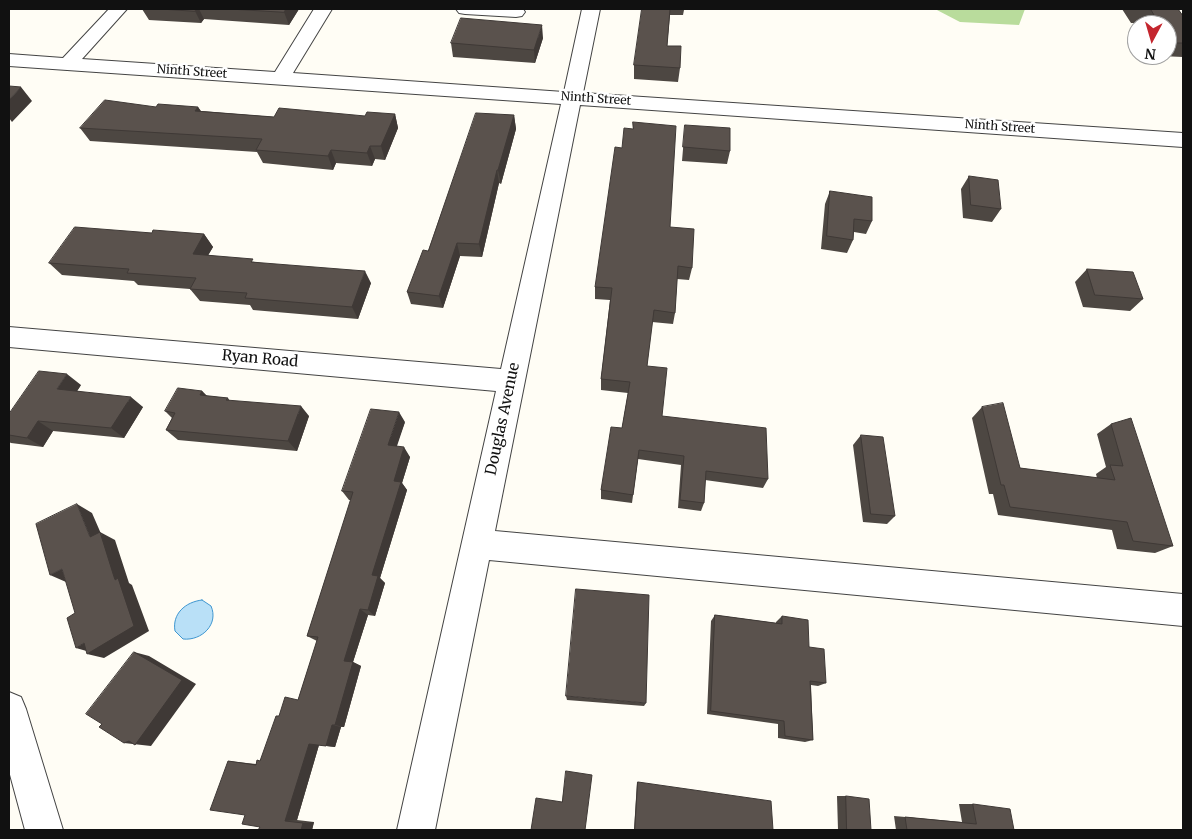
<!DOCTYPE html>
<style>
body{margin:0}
#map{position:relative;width:1192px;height:839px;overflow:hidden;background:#fffdf5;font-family:Merriweather,serif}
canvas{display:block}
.frame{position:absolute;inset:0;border:10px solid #111;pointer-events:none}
.north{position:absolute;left:1127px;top:15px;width:50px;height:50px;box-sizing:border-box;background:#fff;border:1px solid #a0a0a0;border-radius:50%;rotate:186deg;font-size:14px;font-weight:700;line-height:20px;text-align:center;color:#111}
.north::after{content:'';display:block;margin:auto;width:18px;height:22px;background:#c4262e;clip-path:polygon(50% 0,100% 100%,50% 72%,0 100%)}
</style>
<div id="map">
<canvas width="1192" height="839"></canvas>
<div class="frame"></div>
<div class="north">N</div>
</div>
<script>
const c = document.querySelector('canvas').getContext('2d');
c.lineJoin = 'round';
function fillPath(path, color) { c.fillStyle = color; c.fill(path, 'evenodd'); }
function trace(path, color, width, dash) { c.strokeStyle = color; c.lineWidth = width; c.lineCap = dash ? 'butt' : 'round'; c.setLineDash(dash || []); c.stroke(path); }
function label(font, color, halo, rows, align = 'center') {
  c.font = font + ' Merriweather,serif'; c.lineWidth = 5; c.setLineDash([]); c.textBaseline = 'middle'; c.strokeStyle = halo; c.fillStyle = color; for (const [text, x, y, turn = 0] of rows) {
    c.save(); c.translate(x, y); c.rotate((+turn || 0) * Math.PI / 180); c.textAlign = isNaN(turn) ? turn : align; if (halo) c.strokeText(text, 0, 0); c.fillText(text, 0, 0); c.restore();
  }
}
const forest = new Path2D(`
 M935 9H1025L1019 25 960 22Z`);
const water = new Path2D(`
 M202 600 211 606C219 624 202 641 183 639L175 631C172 614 185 602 202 600Z`);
const minor = new Path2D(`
 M109 9H127L82 59 275 72 314 9H332L293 73 564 92 582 9H600L583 93 1183 133V147L580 105 495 531 1183 594V626L489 560 435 830H397L496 391 9 347V327L501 369 561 104 9 66V54L63 58Z
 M456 9H523L525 12 522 16 516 17 465 14 459 13Z
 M9 692 21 697 26 709 63 830H25L9 771Z`);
const wall = new Path2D(`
 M142 9H299L289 25 204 19 201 23 149 20Z
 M642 9H689V10H684L683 15H670L667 46 680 68 678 82 634 79V65Z
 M1122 9H1178L1183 16V57L1161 56 1160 55H1167V25H1142L1141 23H1131Z
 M543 38 535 63 453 57 451 43Z
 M198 107 201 111 274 117 365 116 395 114 398 128 385 160 375 159 372 166 336 163 333 170 263 163 257 152 90 141 80 128Z
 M514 115 516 129 501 184 499 183 482 257 460 256 443 308 411 304 407 292 428 251Z
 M685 125 730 151 727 164 682 161Z
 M969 176 1001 209 992 222 963 218 961 189Z
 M830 191 872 221 866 234 854 232 853 240 847 253 821 249 825 204Z
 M670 227 692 268 689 280 677 279 675 313 673 324 652 322 647 366 662 416 768 479 763 488 705 480 704 503 701 511 678 508 681 465 638 459 632 503 601 499V490L622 428 628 393 601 390V379L610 300 595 299V287Z
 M152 233 204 234 213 247 208 255 255 262 371 283 358 319 253 310 250 305 200 301 190 289 138 285 134 281 62 275 49 263Z
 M1087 269 1143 299 1130 311 1083 307 1075 282Z
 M81 385 77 391 143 407 124 438 53 431 43 447 11 443 9 442V414Z
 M202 391 207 396 228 398 230 401 309 416 297 451 178 440 166 430 172 418 165 411Z
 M982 407 1020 468 1097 478 1096 474 1106 467 1097 434 1111 424 1173 546 1155 553 1117 549 1112 530 998 515 993 494H989L972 418Z
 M405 422 396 446 410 457 402 483 407 490 380 578 385 583 375 616 368 615 353 662 361 666 344 727H341L335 747 319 745 297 820 314 822 312 830H258L260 827 245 815 228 761 256 764 260 761 279 716 298 700 317 641 307 636 351 500H349L342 491Z
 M861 435 895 516 887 524 863 522 853 445Z
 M715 615 776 623V622L782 616 809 647 826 683 818 686 811 685 813 740 805 742 778 738V724L707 714 711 621Z
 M566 696 646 703 644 706 567 700Z
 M637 782H638L773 830H634Z
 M837 796H846L871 830H838Z
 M959 804H973L1014 830H896L894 816 962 822Z`);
const shadedWall = new Path2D(`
 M196 9H199L204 19 201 23 195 11Z
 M286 9H299L289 25 284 12Z
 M542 25 543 38 535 63 534 50Z
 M21 87 32 101 12 122 9 118V100Z
 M198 107 206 120 195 111Z
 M395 114 398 128 385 160 381 146Z
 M514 115 516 129 501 184 498 170Z
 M370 146 375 159 372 166 367 153Z
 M331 150 336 163 333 170 328 156Z
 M497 170 499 183 482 257 479 244Z
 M204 234 213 247 202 266 193 254Z
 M457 243 460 256 443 308 439 296Z
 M365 271 371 283 358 319 352 307Z
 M67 374 81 385 72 399 57 389Z
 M202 391 213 402 200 395Z
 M131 397 143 407 124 438 111 428Z
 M301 406 309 416 297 451 288 441Z
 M399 412 405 422 394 455 388 445Z
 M38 421 53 431 43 447 27 438Z
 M404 447 410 457 402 483 407 490 380 578 385 583 375 616 368 610 372 575 394 481Z
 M77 504 92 513 102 536 100 532 115 540 129 583 132 585 149 631 104 658 87 654 90 652 76 648 84 643 115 580 90 537Z
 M62 569 66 582 50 575Z
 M360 609 368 615 353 662 361 666 344 727 335 725 344 661Z
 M134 652 149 656 196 684 151 746 124 743Z
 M332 725 341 727 335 747 326 746Z
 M309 744 319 745 297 820 285 821Z
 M314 822 312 830H301L303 823Z`);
const building = new Path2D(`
 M161 9H196L195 11Z
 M230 9H286L284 12Z
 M642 9H670L667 46H681L680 68 634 65Z
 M1140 9H1178L1183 16V43H1172L1167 36V25H1160L1151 10Z
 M461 18 542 25 534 50 451 43Z
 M9 86 21 87 9 100Z
 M105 100 156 107 158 104 198 107 195 111 274 117 279 108 365 116 367 112 395 114 381 146H370L367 153 331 150 328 156 256 150 262 139 80 128Z
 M476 113 514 115 498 170H497L479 244 457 243 439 296 407 292 423 250 428 251Z
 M633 122 676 126 670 227 694 229 692 268 678 266 675 313 654 310 647 366 667 368 662 416 766 428 768 479 706 471 704 503 680 500 684 456 639 450 633 495 601 490 611 427 622 428 630 382 601 379 612 288 595 287 615 147 622 148 624 128 633 129Z
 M685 125 730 128V151L683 147Z
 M969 176 998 180 1001 209 971 205Z
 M830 191 872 197V221L854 219 853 240 827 236Z
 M75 227 152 233 153 230 204 234 193 254 253 259 251 262 365 271 352 307 245 298 247 293 190 289 196 278 127 273 129 269 49 263Z
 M1087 269 1133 272 1143 299 1095 295Z
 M39 371 67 374 57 389 131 397 111 428 38 421 27 438 9 435V414Z
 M178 388 202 391 200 395 228 398 226 400 301 406 288 441 166 430 175 413 165 411Z
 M1003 403 1020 468 1115 480 1110 465 1123 466 1111 424 1131 418 1173 546 1133 541 1127 522 1010 507 1004 485H1001L982 407Z
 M371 409 399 412 388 445 404 447 394 481 401 482 372 575 378 576 368 610 360 609 344 661 353 662 335 725H332L326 746 309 744 285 821 303 823 301 830H258L260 827 242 824 245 815 210 810 228 761 256 765 257 760 260 761 276 716H279L285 697 298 700 318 637 307 636 353 492 342 491Z
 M861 435 883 437 895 516 871 514Z
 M77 504 90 537 100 532 115 580 118 578 134 626 87 654 84 643 76 648 67 618 75 613 62 569 50 575 36 524Z
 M576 589 649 595 646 703 566 696Z
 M715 615 782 624V616L808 620 809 647 824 649 826 683 810 681 813 740 785 736 784 721 711 711Z
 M134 652 182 680 135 745 129 741 124 743 99 727 102 724 86 714Z
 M566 771 592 775 585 830H531L536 798 562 802Z
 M638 782 771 801 773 830H635Z
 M846 796 869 799 871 830H847Z
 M973 804 1010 809 1014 830H907L905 817 976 824Z`);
const farStreetnames = [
 ["Ninth Street",192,72,4],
 ["Ninth Street",596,99,4],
 ["Ninth Street",1000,127,4]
];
const streetNames = [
 ["Ryan Road",260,359,5],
 ["Douglas Avenue",503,419,-78]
];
fillPath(forest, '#b9dc9c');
fillPath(water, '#b9e0f7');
trace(water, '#3f96cf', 1);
trace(minor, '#444', 2);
fillPath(minor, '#fff');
fillPath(wall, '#4d4742');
fillPath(shadedWall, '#3f3936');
fillPath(building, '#5a524d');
trace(building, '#3f3936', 1);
label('12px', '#111', '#fff', farStreetnames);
label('15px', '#111', '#fff', streetNames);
</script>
